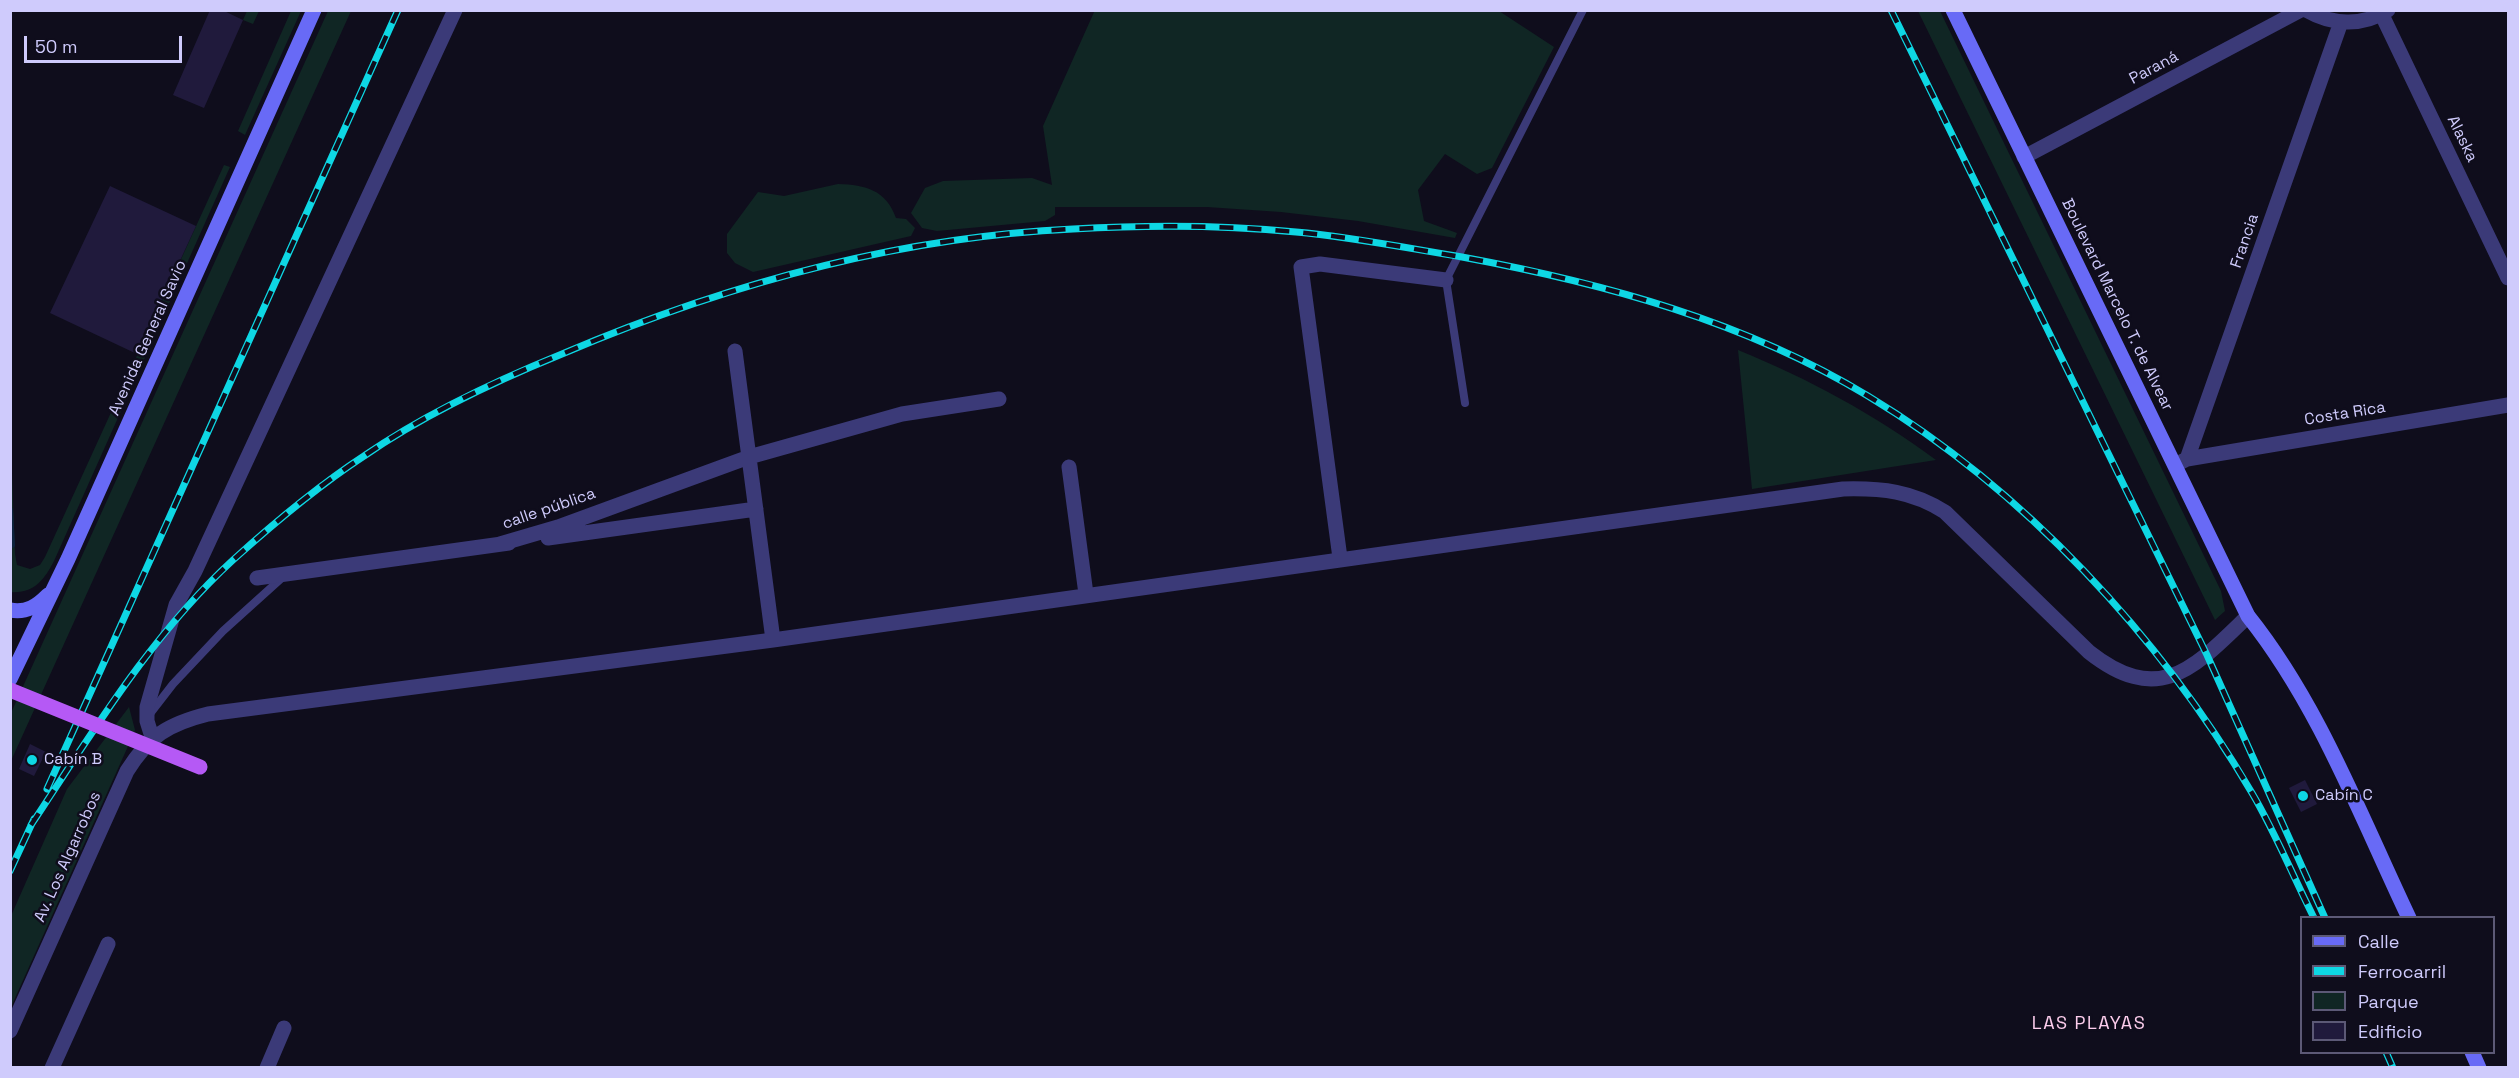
<!DOCTYPE html>
<meta charset="utf-8">
<style>
body{margin:0}
#map{position:relative;width:2519px;height:1078px;overflow:hidden;background:#0f0d1c;font-family:"Space Grotesk",sans-serif}
canvas{display:block}
.frame{position:absolute;inset:0;border:12px solid #cfcbfc;pointer-events:none}
.legend{position:absolute;left:2300px;top:916px;width:195px;height:138px;box-sizing:border-box;background:#0f0d1c;border:2px solid #5c5976;margin:0;padding:8px 10px;list-style:none;font-size:18px;color:#cfcbfc}
.legend li{display:flex;align-items:center;gap:12px;height:30px}
.legend b{width:30px;border:2px solid #5c5976}
.scale{position:absolute;left:24px;top:36px;width:158px;height:27px;box-sizing:border-box;border:3px solid #cfcbfc;border-top:0;padding-left:8px;font-size:18px;line-height:21px;white-space:nowrap;color:#cfcbfc;-webkit-text-stroke:4px #0f0d1c;paint-order:stroke}
</style>
<div id="map">
<canvas width="2519" height="1078"></canvas>
<div class="frame"></div>
<ul class="legend">
<li><b style="height:8px;background:#686af6"></b>Calle</li>
<li><b style="height:8px;background:#0ed7e4"></b>Ferrocarril</li>
<li><b style="height:16px;background:#102624"></b>Parque</li>
<li><b style="height:16px;background:#201a3c"></b>Edificio</li>
</ul>
<div class="scale">50 m</div>
</div>
<script>
const c = document.querySelector('canvas').getContext('2d');
c.lineJoin = 'round';
function fillPath(path, color) { c.fillStyle = color; c.fill(path, 'evenodd'); }
function trace(path, color, width, dash) { c.strokeStyle = color; c.lineWidth = width; c.lineCap = dash ? 'butt' : 'round'; c.setLineDash(dash || []); c.stroke(path); }
function label(font, color, halo, rows, align = 'center') {
  c.font = font + ' "Space Grotesk",sans-serif'; c.lineWidth = 5; c.setLineDash([]); c.textBaseline = 'middle'; c.strokeStyle = halo; c.fillStyle = color; for (const [text, x, y, turn = 0] of rows) {
    c.save(); c.translate(x, y); c.rotate((+turn || 0) * Math.PI / 180); c.textAlign = isNaN(turn) ? turn : align; if (halo) c.strokeText(text, 0, 0); c.fillText(text, 0, 0); c.restore();
  }
}
const green = new Path2D(`
 M1095 10 1499 11 1554 47 1492 168 1477 174 1445 154 1418 190 1424 221 1457 233 1455 238 1358 221 1281 212 1207 207H1055V215L1045 221 937 231 922 228 911 213 925 188 943 181 1032 178 1052 185 1043 126Z
 M247 11H259L253 24 243 20Z
 M291 11H301L245 135 238 131Z
 M328 11H351L10 763 11 713Z
 M1918 11H1940L2221 591 2225 611 2215 620Z
 M224 165 230 167 54 561C44 580 34 594 10 592V419L15 554 17 565 30 569 40 565 45 557Z
 M838 184C866 185 886 190 896 218L906 219 915 228 911 236 753 272 735 263 727 253V234L758 192 784 196Z
 M1738 350C1809 379 1874 414 1936 460L1752 489Z
 M129 707 135 730 129 744 11 1007V916L67 789Z`);
const stream = new Path2D(`
 M10 510 12 545`);
const building = new Path2D(`
 M210 10H222L243 20 204 108 173 95Z
 M110 186 196 226 137 354 50 313Z
 M30 744 46 752 34 776 19 769Z
 M2305 780 2317 804 2301 812 2289 788Z`);
const service = new Path2D(`
 M1465 403 1446 280 1583 10
 M149 715 173 684 223 631 284 576`);
const minor = new Path2D(`
 M2306 10C2332 25 2362 27 2388 10
 M2382 15 2508 278
 M2024 157 2301 10
 M735 351 773 640
 M2187 459 2508 405
 M2175 465 2187 459 2341 22
 M1069 467 1086 594
 M548 538 756 509
 M500 544 558 527 749 457 902 414 999 399
 M1340 558 1301 267 1320 264 1446 280
 M257 578 509 543
 M152 737 147 721V707L176 605 195 571 455 10
 M10 1031 127 771C149 736 168 724 208 714L773 640 1843 489C1882 488 1912 491 1945 512L2089 652C2160 708 2195 667 2248 616
 M52 1068 108 944
 M267 1068 284 1028`);
const secondary = new Path2D(`
 M1953 10 2248 616C2319 705 2360 815 2409 918
 M10 610C27 613 37 606 48 595
 M10 679 68 559 314 10
 M2472 1052 2479 1068`);
const rail = new Path2D(`
 M1891 10 2207 655 2325 918
 M47 789 398 10
 M31 825C92 733 151 635 233 560 274 523 318 486 364 456 425 414 493 382 562 354 724 285 897 237 1073 229 1147 225 1223 225 1296 232 1352 237 1407 248 1462 257 1603 283 1744 321 1868 396 2024 490 2160 636 2252 793 2275 832 2293 876 2314 918
 M10 871 34 819
 M2386 1052 2393 1068`);
const primaryBridge = new Path2D(`
 M10 690 200 767`);
const markers = [
 [32,760,6,"#0ed7e4"],
 [2303,796,6,"#0ed7e4"]
];
const streetNames = [
 ["Paraná",2154,68,-28],
 ["Alaska",2462,139,64],
 ["Francia",2245,241,-71],
 ["Boulevard Marcelo T. de Alvear",2117,305,64],
 ["Avenida General Savio",148,338,-66],
 ["Costa Rica",2345,414,-9],
 ["calle pública",549,509,-19],
 ["Av. Los Algarrobos",68,857,-66]
];
const poiNames = [
 ["Cabín B",44,760],
 ["Cabín C",2315,796]
];
const neighbourhoodNames = [
 ["LAS PLAYAS",2089,1024]
];
fillPath(green, '#102624');
trace(stream, '#0e233e', 6);
fillPath(building, '#201a3c');
trace(service, '#3b3a78', 8);
trace(minor, '#3b3a78', 15);
trace(secondary, '#686af6', 15);
trace(rail, '#0ed7e4', 7);
trace(rail, '#0f0d1c', 4.5, [14]);
trace(primaryBridge, '#b559f5', 15);
for (const [x, y, r, color] of markers) { const dot = new Path2D(); dot.arc(x, y, r, 0, 2 * Math.PI); c.fillStyle = color; c.fill(dot); trace(dot, '#0f0d1c', 2); }
label('16px', '#cfcbfc', '#0f0d1c', streetNames);
label('16px', '#cfcbfc', '#0f0d1c', poiNames, 'left');
c.letterSpacing = '1.5px';
label('18px', '#fccdec', '#0f0d1c', neighbourhoodNames);
c.letterSpacing = '0px';
</script>
